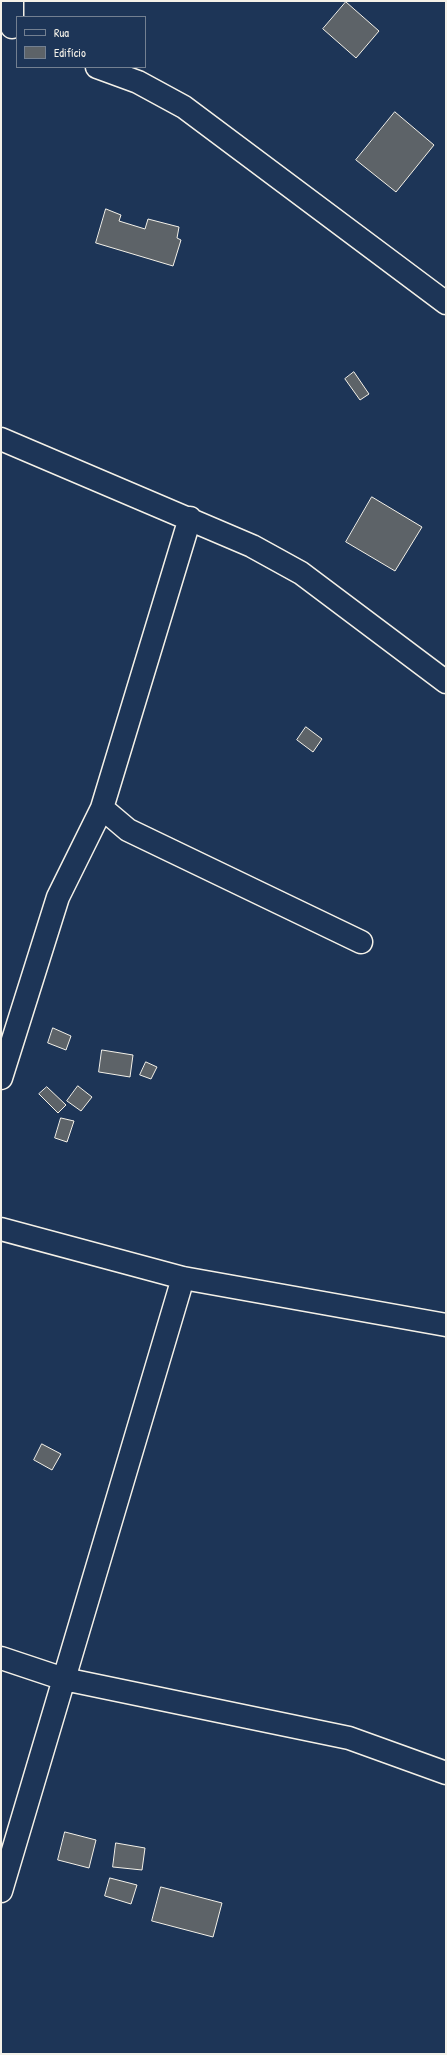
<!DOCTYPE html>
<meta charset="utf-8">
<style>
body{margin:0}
#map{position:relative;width:447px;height:2055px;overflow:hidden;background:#1d3557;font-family:"Patrick Hand",sans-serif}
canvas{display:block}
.frame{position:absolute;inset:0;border:2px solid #f4f1e8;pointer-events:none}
.legend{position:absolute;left:16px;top:16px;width:130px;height:52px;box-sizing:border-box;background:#1d3557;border:1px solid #738091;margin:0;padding:5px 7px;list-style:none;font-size:12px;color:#f4f1e8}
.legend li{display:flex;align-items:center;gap:8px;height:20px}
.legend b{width:20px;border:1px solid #738091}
</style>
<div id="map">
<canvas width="447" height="2055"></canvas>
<div class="frame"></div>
<ul class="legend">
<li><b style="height:5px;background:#1d3557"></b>Rua</li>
<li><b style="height:11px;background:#5d6368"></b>Edifício</li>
</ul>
</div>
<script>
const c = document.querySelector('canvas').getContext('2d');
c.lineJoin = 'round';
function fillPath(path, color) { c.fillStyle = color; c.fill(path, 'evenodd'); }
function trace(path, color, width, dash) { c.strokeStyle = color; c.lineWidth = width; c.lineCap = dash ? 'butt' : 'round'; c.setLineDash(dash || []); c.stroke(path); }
const building = new Path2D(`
 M346 2 379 31 356 58 323 29Z
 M395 112 434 145 396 192 356 160Z
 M106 209 121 215 119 221 145 229 148 219 179 227 177 238 181 240 173 266 96 243Z
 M354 372 369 394 360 400 345 379Z
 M372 497 422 527 395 571 346 542Z
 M306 727 322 739 313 752 297 740Z
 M53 1028 71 1036 66 1050 48 1043Z
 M102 1050 133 1055 130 1077 99 1072Z
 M146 1062 157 1067 151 1079 140 1075Z
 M78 1086 92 1097 81 1111 67 1101Z
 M47 1087 66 1105 58 1113 39 1094Z
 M61 1118 74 1121 67 1142 55 1138Z
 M42 1444 61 1454 52 1470 34 1460Z
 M65 1832 96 1840 89 1868 58 1860Z
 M116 1843 145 1848 142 1870 113 1867Z
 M110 1878 137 1885 131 1904 105 1896Z
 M161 1887 222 1903 213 1937 152 1921Z`);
const minor = new Path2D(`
 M12 27V1
 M97 67 138 82 184 107 446 303
 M1 439 252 546 301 573 446 682
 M190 518 102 808 128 830 361 942
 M1 1078 58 897 102 808
 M1 1229 183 1278 446 1325
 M1 1658 64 1679 349 1738 446 1773
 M1 1891 183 1278`);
fillPath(building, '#5d6368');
trace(building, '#f4f1e8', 1);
trace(minor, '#f4f1e8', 25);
trace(minor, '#1d3557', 22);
</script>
